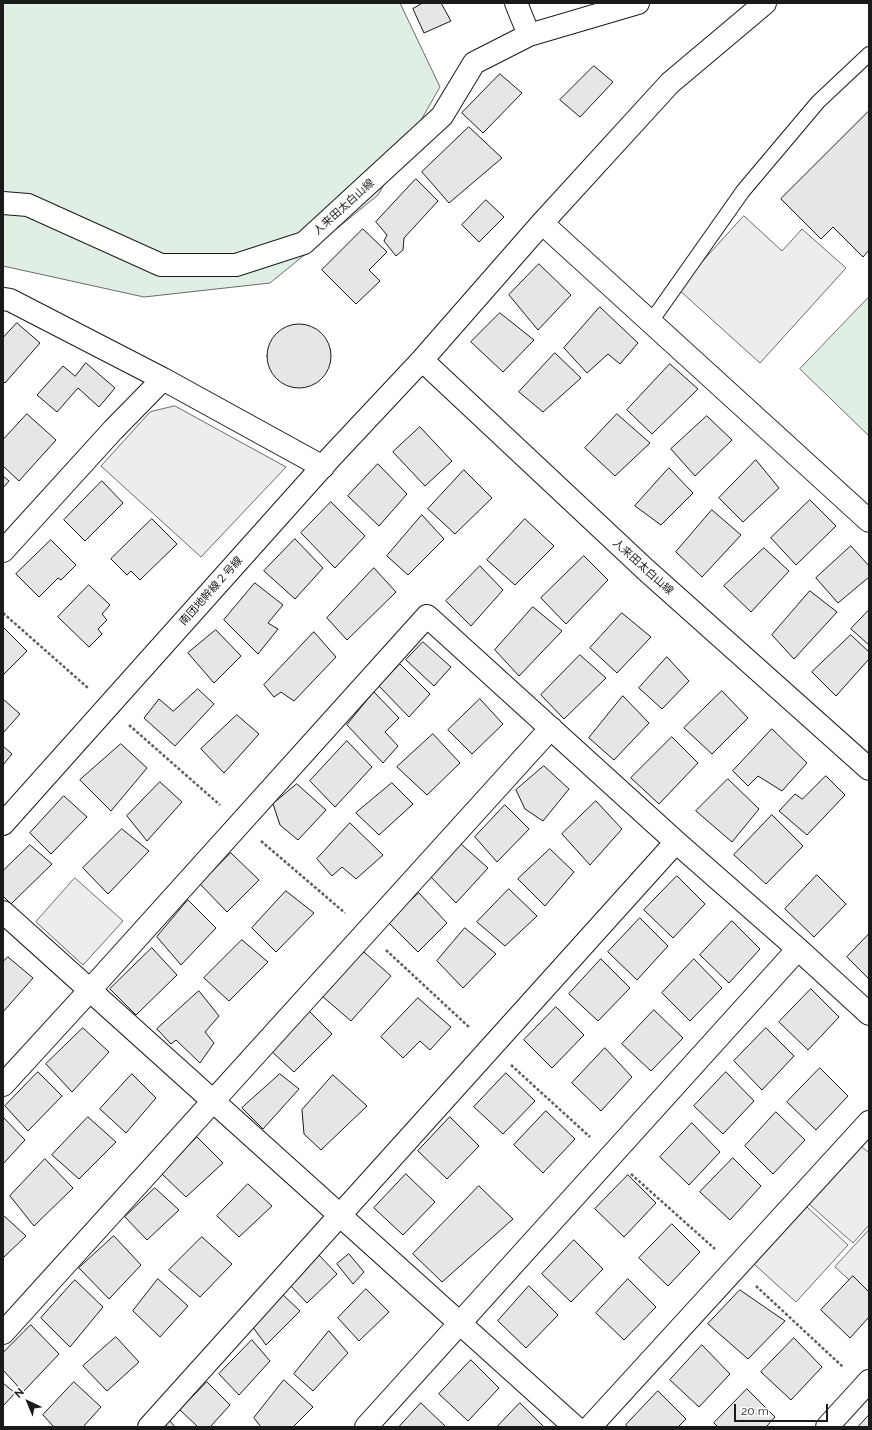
<!DOCTYPE html>
<meta charset="utf-8">
<style>
body{margin:0}
#map{position:relative;width:872px;height:1430px;overflow:hidden;background:#fff;font-family:Raleway,sans-serif}
canvas{display:block}
.frame{position:absolute;inset:0;border:4px solid #1a1a1a;pointer-events:none}
.north{position:absolute;left:8px;top:1382px;width:40px;height:40px;-webkit-text-stroke:3px #fff;paint-order:stroke;rotate:316deg;font-size:11px;font-weight:700;line-height:16px;text-align:center;color:#1a1a1a}
.north::after{content:'';display:block;margin:auto;width:14px;height:18px;background:#1a1a1a;clip-path:polygon(50% 0,100% 100%,50% 72%,0 100%)}
.scale{position:absolute;left:734px;top:1404px;width:94px;height:18px;box-sizing:border-box;border:2px solid #1a1a1a;border-top:0;padding-left:5px;font-size:12px;line-height:14px;white-space:nowrap;color:#1a1a1a;-webkit-text-stroke:3px #fff;paint-order:stroke}
</style>
<div id="map">
<canvas width="872" height="1430"></canvas>
<div class="frame"></div>
<div class="north">N</div>
<div class="scale">20 m</div>
</div>
<script>
const c = document.querySelector('canvas').getContext('2d');
c.lineJoin = 'round';
function fillPath(path, color) { c.fillStyle = color; c.fill(path, 'evenodd'); }
function trace(path, color, width, dash) { c.strokeStyle = color; c.lineWidth = width; c.lineCap = dash ? 'butt' : 'round'; c.setLineDash(dash || []); c.stroke(path); }
function label(font, color, halo, rows, align = 'center') {
  c.font = font + ' Raleway,"Noto Sans JP",sans-serif'; c.lineWidth = 3; c.setLineDash([]); c.textBaseline = 'middle'; c.strokeStyle = halo; c.fillStyle = color; for (const [text, x, y, turn = 0] of rows) {
    c.save(); c.translate(x, y); c.rotate((+turn || 0) * Math.PI / 180); c.textAlign = isNaN(turn) ? turn : align; if (halo) c.strokeText(text, 0, 0); c.fillText(text, 0, 0); c.restore();
  }
}
const green = new Path2D(`
 M3 3H400L440 87 378 195 270 283 144 297 3 266Z
 M869 297V436L800 369Z`);
const parking = new Path2D(`
 M744 216 782 251 802 229 846 268 760 363 678 289Z
 M175 406 286 467 201 557 101 466 150 412Z
 M75 878 123 921 83 965 36 922Z
 M861 1146 869 1153V1225L853 1243 809 1204Z
 M807 1207 848 1245 796 1302 754 1264Z
 M869 1230V1298L835 1267Z`);
const building = new Path2D(`
 M423 3H441L451 21 424 33 413 9Z
 M594 66 613 82 580 117 560 100Z
 M500 74 522 93 483 133 462 113Z
 M869 111V250L863 257 833 227 821 239 781 199Z
 M469 127 502 158 449 203 422 172Z
 M416 179 438 201 404 238 403 250 396 256 384 241 387 235 376 222Z
 M486 200 504 217 479 242 462 225Z
 M363 229 387 252 369 270 380 281 356 304 322 270Z
 M539 264 571 295 538 330 509 295Z
 M600 307 638 343 620 364 608 354 587 373 564 348Z
 M500 313 534 340 503 372 471 342Z
 M17 323 40 343 5 383 3 381V338Z
 M267 356a32 32 0 1 1 64 0a32 32 0 1 1-64 0Z
 M555 353 581 378 543 412 519 392Z
 M86 363 115 388 99 407 78 388 57 412 37 395 63 366 75 376Z
 M670 364 698 389 652 434 627 410Z
 M27 414 56 440 19 481 3 466V440Z
 M617 414 650 443 615 476 585 448Z
 M707 416 732 440 695 476 671 449Z
 M420 427 452 461 425 486 393 452Z
 M756 460 779 488 743 522 719 498Z
 M378 464 407 494 379 526 348 496Z
 M669 468 693 493 661 525 635 506Z
 M464 470 492 498 455 534 428 509Z
 M3 476 9 481 3 488Z
 M102 481 123 503 85 541 64 520Z
 M810 500 836 526 796 565 771 538Z
 M331 502 365 536 335 568 301 533Z
 M712 510 741 535 702 577 676 552Z
 M422 515 444 539 408 575 387 556Z
 M152 519 177 544 140 580 131 571 127 575 111 559Z
 M525 519 554 546 515 585 487 560Z
 M295 539 323 568 295 599 264 571Z
 M51 540 76 565 61 580 58 578 39 597 16 574Z
 M851 546 869 566V577L838 603 816 578Z
 M764 548 789 571 751 612 724 586Z
 M584 556 608 580 566 624 541 598Z
 M480 566 503 590 471 626 446 601Z
 M374 568 396 592 347 640 327 618Z
 M255 583 283 605 268 623 278 629 258 654 224 620Z
 M89 585 110 605 102 614 107 620 98 629 102 634 89 647 58 617Z
 M810 591 837 612 794 659 772 635Z
 M533 607 562 631 519 676 495 650Z
 M869 610V645L851 629Z
 M622 613 651 637 617 673 590 648Z
 M3 627 27 651 3 675Z
 M216 630 241 656 214 683 188 653Z
 M314 632 336 657 294 701 281 692 274 697 264 685Z
 M851 635 869 652V659L836 696 812 672Z
 M423 642 451 667 434 686 406 660Z
 M580 655 606 678 564 719 541 695Z
 M667 657 689 681 662 709 639 688Z
 M400 664 430 694 409 717 379 686Z
 M198 689 214 704 175 746 144 718 159 699 173 711Z
 M722 691 748 718 712 754 684 728Z
 M374 692 399 718 385 732 398 746 383 763 347 725Z
 M623 696 649 723 614 760 589 738Z
 M3 699 20 714 3 733Z
 M480 699 503 724 472 754 448 730Z
 M237 715 259 734 224 773 201 749Z
 M772 729 807 763 782 791 758 776 748 786 733 771Z
 M433 734 460 763 427 795 397 767Z
 M672 737 698 763 659 804 631 778Z
 M347 741 372 767 335 807 310 781Z
 M121 744 147 768 111 811 80 780Z
 M3 746 12 754 3 765Z
 M544 766 569 789 543 821 525 809 516 790Z
 M826 776 845 795 807 835 779 811 795 794 802 799Z
 M728 779 759 809 732 842 696 811Z
 M160 782 182 802 147 841 127 816Z
 M392 783 413 804 379 835 356 813Z
 M297 784 326 810 298 840 280 825 273 804Z
 M64 796 87 817 51 854 30 833Z
 M596 801 622 829 590 865 562 834Z
 M505 805 529 829 497 862 475 837Z
 M772 815 803 846 766 884 734 855Z
 M350 823 383 855 356 879 342 867 332 876 317 859Z
 M122 829 149 851 108 894 83 868Z
 M461 844 488 868 456 903 431 877Z
 M30 845 52 864 11 904 3 896V871Z
 M550 849 574 872 545 906 518 879Z
 M231 853 259 880 227 912 200 884Z
 M817 875 846 904 814 937 785 909Z
 M677 876 705 904 673 938 644 910Z
 M509 889 537 916 505 946 477 922Z
 M286 891 314 913 276 952 252 928Z
 M419 893 447 923 418 952 388 922Z
 M188 900 216 928 181 965 157 937Z
 M640 918 668 946 637 980 608 952Z
 M732 921 760 949 729 983 700 955Z
 M465 928 496 954 463 988 437 961Z
 M869 934V979L847 957Z
 M242 940 268 962 229 1001 204 978Z
 M152 948 177 975 136 1015 110 989Z
 M364 952 391 976 351 1021 322 996Z
 M8 957 33 978 3 1012V962Z
 M601 959 630 988 598 1021 569 994Z
 M694 959 722 988 690 1021 662 993Z
 M811 989 839 1017 808 1050 779 1022Z
 M199 991 219 1016 205 1032 214 1043 200 1063 176 1040 171 1044 157 1029Z
 M418 998 451 1027 430 1050 420 1041 403 1058 381 1037Z
 M556 1007 584 1035 552 1068 524 1040Z
 M654 1010 683 1038 651 1071 622 1044Z
 M309 1011 332 1034 294 1072 269 1049Z
 M83 1028 109 1052 72 1092 46 1064Z
 M766 1028 794 1056 762 1090 734 1061Z
 M605 1048 632 1077 601 1111 572 1083Z
 M820 1068 848 1096 816 1130 787 1102Z
 M38 1072 62 1096 28 1131 5 1106Z
 M726 1072 754 1101 723 1134 694 1106Z
 M506 1073 535 1101 503 1134 474 1107Z
 M132 1074 156 1098 126 1133 100 1109Z
 M280 1074 299 1089 263 1129 242 1108Z
 M333 1075 367 1106 321 1150 304 1134 302 1110Z
 M546 1111 575 1139 543 1173 514 1145Z
 M776 1112 805 1140 773 1174 745 1146Z
 M3 1117 25 1140 3 1164Z
 M88 1117 116 1142 79 1179 52 1155Z
 M450 1117 479 1146 447 1179 418 1151Z
 M692 1123 720 1152 689 1185 660 1157Z
 M197 1137 223 1163 186 1197 162 1174Z
 M733 1158 761 1186 730 1220 700 1192Z
 M45 1159 73 1188 34 1226 10 1196Z
 M406 1174 435 1202 403 1235 374 1208Z
 M628 1175 656 1203 624 1237 595 1209Z
 M248 1184 272 1206 239 1237 217 1216Z
 M479 1186 513 1219 442 1282 413 1254Z
 M155 1188 179 1210 147 1240 125 1217Z
 M3 1215 26 1236 3 1258Z
 M672 1224 700 1252 668 1286 639 1258Z
 M114 1236 141 1265 109 1299 79 1268Z
 M202 1237 232 1264 200 1297 169 1270Z
 M574 1240 603 1269 571 1302 542 1274Z
 M317 1253 337 1274 307 1303 289 1284Z
 M349 1254 364 1272 353 1284 337 1264Z
 M853 1276 869 1292V1317L850 1338 821 1310Z
 M158 1279 188 1306 160 1337 133 1311Z
 M628 1279 656 1307 624 1340 596 1313Z
 M75 1280 103 1307 70 1347 41 1318Z
 M529 1286 558 1315 526 1348 498 1321Z
 M366 1289 389 1312 359 1341 338 1318Z
 M740 1290 785 1321 748 1359 708 1324Z
 M281 1293 300 1311 266 1345 252 1326Z
 M31 1325 59 1354 23 1392 3 1370V1353Z
 M329 1331 348 1353 313 1391 294 1374Z
 M116 1337 139 1362 107 1391 83 1366Z
 M794 1338 822 1367 791 1400 761 1372Z
 M252 1340 270 1361 239 1395 219 1374Z
 M702 1345 730 1374 699 1407 670 1380Z
 M471 1360 499 1388 468 1421 439 1394Z
 M284 1380 313 1407 293 1427H261L254 1418Z
 M74 1382 101 1407 83 1427H54L43 1415Z
 M207 1382 230 1405 210 1427H198L180 1410Z
 M3 1383 15 1393 3 1406Z
 M747 1389 775 1417 766 1427H718L714 1423Z
 M658 1391 686 1419 678 1427H628L626 1425Z
 M421 1403 446 1427H399Z
 M520 1403 544 1427H497Z
 M869 1415V1427H858Z
 M170 1421 175 1427H165Z`);
const path = new Path2D(`
 M3 613 88 688
 M129 725 220 805
 M261 841 345 913
 M386 950 470 1028
 M511 1065 590 1137
 M631 1174 715 1249
 M756 1286 843 1367`);
const lane = new Path2D(`
 M650 323 743 191 818 102 869 54`);
const street = new Path2D(`
 M516 3 529 35
 M3 203 28 205 161 265H236L304 243 442 116 474 63 529 35 638 3
 M3 299 10 300 163 379 323 467
 M3 551 113 430 163 379
 M3 912 575 1427
 M3 1085 90 990 427 616 676 842 798 949 869 1014
 M3 1333 551 728
 M149 1427 676 842
 M366 1427 798 949
 M590 1427 869 1122`);
const secondary = new Path2D(`
 M542 223 869 521
 M422 360 646 570 869 769
 M3 824 332 456 422 360 542 223 670 83 765 3
 M827 1427 869 1381`);
const streetNames = [
 ["人来田太白山線",344,207,-42],
 ["人来田太白山線",643,567,42],
 ["南団地幹線２号線",211,591,-48]
];
fillPath(green, '#e0efe3');
trace(green, '#6a6a6a', 1);
fillPath(parking, '#ededed');
trace(parking, '#6a6a6a', 1);
fillPath(building, '#e6e6e6');
trace(building, '#1a1a1a', 1);
trace(lane, '#1a1a1a', 16);
trace(street, '#1a1a1a', 24);
trace(secondary, '#1a1a1a', 24);
trace(path, '#5f5f5f', 2.5, [3, 2]);
trace(lane, '#fff', 14);
trace(street, '#fff', 22);
trace(secondary, '#fff', 22);
label('11px', '#1a1a1a', '#fff', streetNames);
</script>
